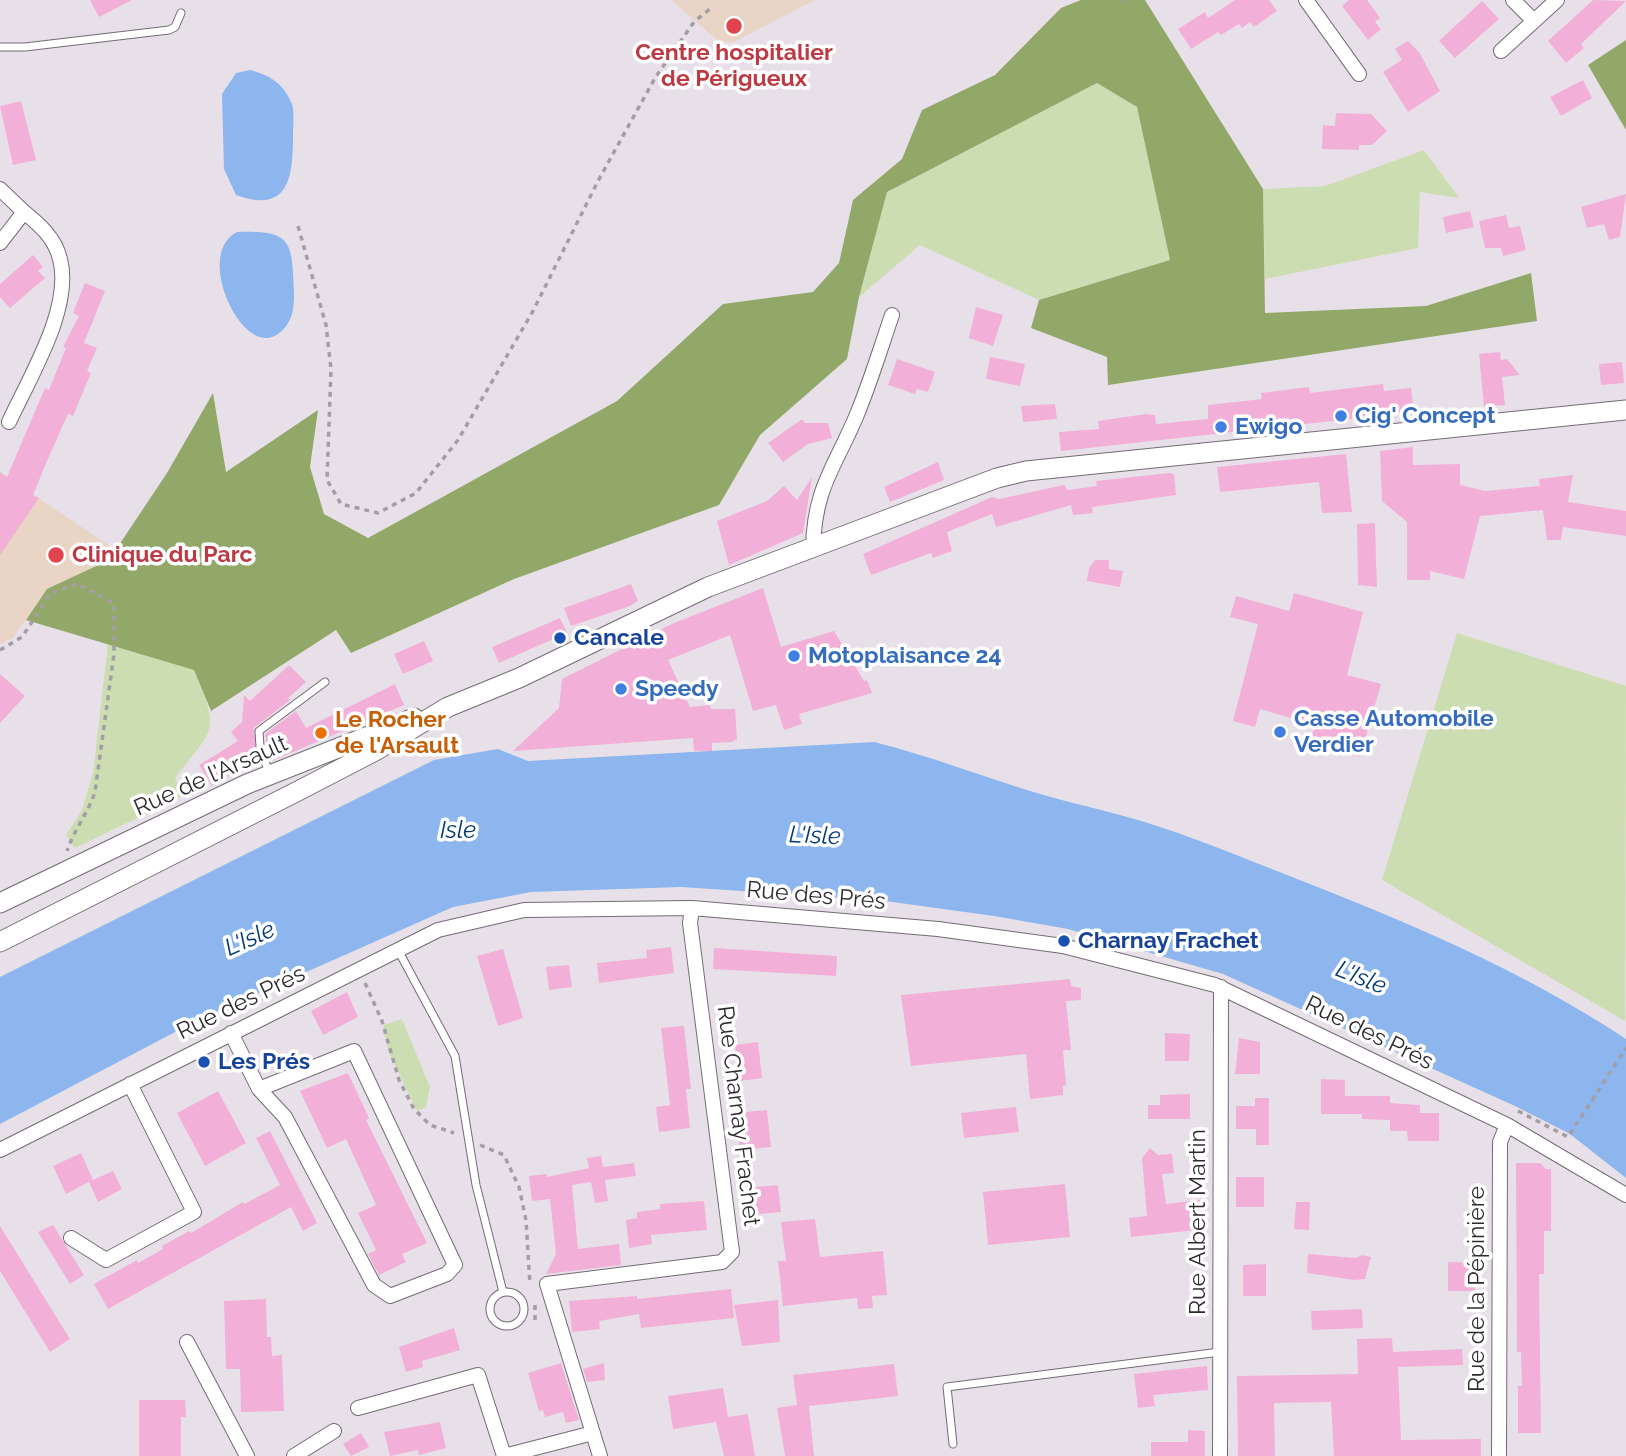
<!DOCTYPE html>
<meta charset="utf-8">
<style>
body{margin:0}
canvas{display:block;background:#e8e0e9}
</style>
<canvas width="1626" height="1456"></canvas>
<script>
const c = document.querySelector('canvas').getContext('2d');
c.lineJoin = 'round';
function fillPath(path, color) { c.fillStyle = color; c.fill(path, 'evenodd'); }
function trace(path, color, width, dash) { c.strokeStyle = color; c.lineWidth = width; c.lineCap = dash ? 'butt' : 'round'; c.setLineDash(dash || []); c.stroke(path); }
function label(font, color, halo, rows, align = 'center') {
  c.font = font + ' Raleway,sans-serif'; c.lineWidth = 7; c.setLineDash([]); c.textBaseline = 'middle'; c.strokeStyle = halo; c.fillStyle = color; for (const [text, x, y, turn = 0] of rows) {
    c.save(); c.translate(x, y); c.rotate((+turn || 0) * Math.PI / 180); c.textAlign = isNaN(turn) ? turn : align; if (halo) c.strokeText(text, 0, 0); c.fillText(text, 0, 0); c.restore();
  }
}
const education = new Path2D(`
 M671 0H815L732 43 717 40Z
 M0 472 116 550 109 561 47 589 13 638 0 644Z`);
const green = new Path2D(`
 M1097 83 1137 107 1170 260 1039 300 920 245 859 297 887 192Z
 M1424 150 1459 198 1420 192 1418 248 1265 279 1263 189 1325 186Z
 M1457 633 1626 686 1625 1021 1382 880Z
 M108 644 194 670C220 732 215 727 175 778L183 796 75 848 66 835 82 810 93 773Z
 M402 1019 430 1087 426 1107 417 1111 389 1053 383 1025Z`);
const forest = new Path2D(`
 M1081 0H1145L1263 189 1265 313 1426 306 1531 273 1537 321 1108 385 1107 357 1031 328 1039 300 1170 260 1137 107 1097 83 887 192 859 297 847 359 760 435 719 505 514 579 351 653 336 630 211 711 194 670 26 620 47 589 109 560 167 473 213 393 226 472 318 410 310 467 324 514 368 538 617 401 723 304 813 292 839 263 853 200 902 159 922 110 995 75 1061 8Z
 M1626 40V130L1588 65Z`);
const water = new Path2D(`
 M250 70C269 75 283 83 291 102 295 110 293 125 293 134 293 175 290 215 236 195L224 169 222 94 236 73Z
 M237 232C292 230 292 241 294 291 294 309 293 323 278 334 243 360 193 254 237 232Z
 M874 742C930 756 984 777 1040 794 1081 806 1123 814 1163 828 1203 841 1243 858 1282 873 1400 919 1521 969 1626 1039V1178L1570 1134 1515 1106 1223 974 1068 929 994 916 878 900 681 887 531 892 453 907 198 1020 0 1124V977L434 760 498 749 528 761Z`);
const building = new Path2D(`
 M90 0H132L99 17Z
 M1235 0H1269L1277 11 1254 27 1250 22 1242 28 1239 24 1221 35 1218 32 1191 49 1178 29 1205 12 1208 18Z
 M1349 0H1367L1380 18 1375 22 1381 29 1368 40 1342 6Z
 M1593 0 1626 1 1581 44 1584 48 1566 63 1548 41Z
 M1482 1 1499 19 1455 58 1439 41Z
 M1408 41 1419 52 1440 91 1408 112 1383 72 1402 60 1395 49Z
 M1583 80 1592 98 1561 116 1550 97Z
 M21 101 36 160 13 165 0 106Z
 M1336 113 1371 114 1387 131 1372 145H1359V150L1322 149 1323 125 1335 126Z
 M1626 194 1620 237 1609 240 1604 224 1587 228 1581 207Z
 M1470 211 1474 227 1446 233 1443 217Z
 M1506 215 1509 228 1520 226 1526 250 1503 256 1501 248H1485L1479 221Z
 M33 255 43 267 38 271 45 278 10 308 0 297V284Z
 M85 283 105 291 84 343 97 348 87 371 91 373 73 416 68 414 47 461 33 495 39 498 0 555V472L7 477 45 388 49 390 66 348 63 347 79 316 73 313Z
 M976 307 1003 315 993 346 969 338Z
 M1500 352 1501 360 1507 359 1520 375 1502 377 1505 405 1484 406 1479 354Z
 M990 357 1025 364 1020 386 986 379Z
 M897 359 935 372 928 392 917 389 915 394 888 385Z
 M1622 362 1624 383 1601 385 1599 364Z
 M1383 384 1384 391 1411 388 1414 412 1061 451 1059 432 1099 429 1098 421 1146 414 1155 415 1156 424 1208 419V405L1262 399 1261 393 1309 387 1310 393Z
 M1055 404 1057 419 1023 422 1021 406Z
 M802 419 805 423H828L832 438 808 444 783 462 768 443Z
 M1413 447V465L1460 464V485L1485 491 1540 486 1539 479 1573 475 1568 502 1626 511V536L1563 527 1561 540H1547L1543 510 1480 516 1464 579 1430 571V580H1407V522L1382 501 1380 451Z
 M1346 454 1352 512 1322 513 1319 482 1220 492 1217 467Z
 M938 462 944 480 890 502 884 487Z
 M1169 473 1174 474 1176 495 1092 507 1093 513 1073 515 1071 505 996 527 992 514 947 532 952 551 933 558 931 553 871 575 863 554 992 497 999 499 1064 485 1068 490 1097 486 1096 481Z
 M812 477 803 533 729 565 717 521 767 501 784 486 797 500Z
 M1375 523 1376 561 1377 587 1358 585 1357 524Z
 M1095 560H1109V569L1123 571 1120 587 1087 581 1089 568Z
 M631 584 638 601 630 606 571 626 564 608Z
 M763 588 781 647 834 631 864 681 867 680 872 693 799 714 802 724 784 730 776 705 753 711 730 635 668 660 690 707 710 705 711 709H735L737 739 732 742 712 743V751H694L693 738 513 751 559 708 562 679 674 623Z
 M1294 593 1363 612 1347 675 1381 684 1360 757 1310 742 1315 725 1260 709 1255 727 1233 721 1258 624 1230 617 1236 596 1289 611Z
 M560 618 567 633 499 663 492 647Z
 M424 641 433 661 403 674 394 654Z
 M289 665 306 682 288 698 290 700 254 728 257 758 212 786 199 765 238 741 231 732 242 722 244 695 250 701Z
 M0 674 25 696 0 723Z
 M395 684 404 705 274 760 271 750 268 752 265 734 296 711 306 728Z
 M671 947 674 973 599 983 597 963 647 958 646 950Z
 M714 948 837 956 836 976 713 969Z
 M503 949 523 1018 498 1026 477 956Z
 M569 965 572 987 549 990 546 967Z
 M1070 979 1071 986 1081 988V1000L1066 1001 1071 1050H1063L1066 1085 1063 1086V1095L1030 1099 1026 1054 911 1066 901 995Z
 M347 992 358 1017 323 1035 311 1011Z
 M684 1026 691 1089H686L690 1128 659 1132 656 1107 670 1105 661 1028Z
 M1165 1033 1190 1034 1189 1061H1165Z
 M1239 1038 1260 1042V1074H1235Z
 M758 1042 762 1078 739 1081 735 1045Z
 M348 1073 369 1118 366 1120 427 1243 402 1254 406 1262 379 1275 368 1254 376 1250 358 1213 376 1205 346 1139 327 1148 300 1091Z
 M1321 1079 1345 1080V1096H1390V1103L1420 1105V1113H1439V1141H1408L1407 1131H1390V1120L1362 1119V1114H1321Z
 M218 1091 246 1143 205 1166 177 1113Z
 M1190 1094V1119H1148V1105H1160V1095Z
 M1255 1098H1269V1145H1256V1129H1236V1106H1255Z
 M1016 1107 1019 1132 964 1138 961 1113Z
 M767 1110 771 1147 740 1150 738 1131 746 1130 745 1112Z
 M270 1131 317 1223 303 1231 291 1207 108 1309 94 1284 137 1260 138 1263 163 1249 162 1246 189 1231 191 1233 243 1202 244 1204 280 1185 256 1138Z
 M1150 1148 1158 1155 1172 1154 1174 1173 1162 1174 1166 1204 1206 1199V1229L1131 1237 1129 1218 1147 1216 1142 1158Z
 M81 1153 93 1180 113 1171 122 1189 98 1202 89 1182 66 1194 53 1166Z
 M601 1156 603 1167 634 1163 636 1176 605 1180 608 1201 595 1203 591 1182 572 1185 578 1249 619 1244 621 1265 546 1274 556 1254 550 1199 532 1201 529 1176 547 1174V1177L589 1168 587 1158Z
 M1516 1163H1540L1546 1169H1551V1231H1544V1274H1539L1541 1433H1518V1386H1522L1521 1352H1517Z
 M1236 1177H1264V1207H1236Z
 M1065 1184 1070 1237 988 1245 983 1192Z
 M778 1185 781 1212 748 1215 745 1188Z
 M704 1201 707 1230 651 1235 652 1244 629 1248 626 1220 637 1218V1212L660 1209V1204Z
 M1296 1202H1310L1309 1230 1294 1229Z
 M815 1219 820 1257 883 1251 887 1295 872 1296 873 1308 858 1309 857 1298 783 1306 778 1261H786L781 1222Z
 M53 1225 84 1275 70 1284 38 1232Z
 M0 1226 70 1339 50 1352 0 1271Z
 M1308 1254 1356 1258 1362 1255 1371 1257 1365 1279 1354 1280 1307 1273Z
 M1448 1262 1475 1263V1291H1448Z
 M1266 1264V1296H1243V1265Z
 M731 1289 734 1318 641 1328 639 1314 599 1321 600 1329 572 1332 569 1301 637 1296V1299Z
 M266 1299 267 1337H271L272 1356 282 1355 284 1411 241 1412 240 1369H226L224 1301Z
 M778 1300 780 1342 742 1346 734 1305Z
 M1362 1309 1363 1328 1312 1330 1311 1311Z
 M454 1328 460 1350 422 1361 423 1367 406 1372 399 1347Z
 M1392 1338 1393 1352 1462 1349 1463 1365 1398 1367 1401 1440 1481 1439V1456H1334L1331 1402 1274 1403 1275 1456H1238L1237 1376 1358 1374 1357 1339Z
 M561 1363 579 1420 566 1423 563 1412 545 1417 543 1410 539 1411 528 1373Z
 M604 1363 605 1380 587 1382 583 1369Z
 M894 1364 898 1396 809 1406 814 1456H785L777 1408 797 1405 793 1375Z
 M1207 1366 1208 1390 1153 1395 1155 1406 1138 1408 1134 1374Z
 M723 1388 728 1417 748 1414 755 1456H724L716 1422 673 1429 668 1396Z
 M139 1400H185L186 1417H181V1456H139Z
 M440 1422 446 1448 419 1455 418 1450 390 1456 384 1432Z
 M1188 1430 1205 1431V1456H1151V1442H1188Z
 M361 1433 369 1447 351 1456 343 1444Z`);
const path = new Path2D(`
 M1122 1 1124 0
 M298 226 326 325 331 369 327 480 341 504 378 513 416 493 458 440 533 311 598 181 655 78 694 22 711 8
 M0 650 22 637 51 593 77 584 114 603V654L95 792C88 813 74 830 67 851
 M365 983 382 1021 399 1080 414 1109 430 1125 454 1133
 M1518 1111 1568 1137 1626 1048
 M480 1145 504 1155 519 1187 526 1220 530 1285
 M535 1320V1302`);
const service = new Path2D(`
 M0 47H25L169 30 175 27 181 13
 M269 773 260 747 259 731 325 682
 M398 950 455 1056 476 1185 503 1292
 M490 1309a17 17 0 1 1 34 0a17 17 0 1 1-34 0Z
 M953 1444 947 1387 1220 1352`);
const minor = new Path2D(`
 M1306 0 1359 74
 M1513 0 1534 21 1557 0
 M1501 51 1534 21
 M0 189 24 212
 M0 243 24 212C40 225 55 238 60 259 73 308 29 378 9 422
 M813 549C814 487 836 466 858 412 871 380 881 347 892 315
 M231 1033 259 1089 285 1117 374 1285 390 1296 447 1274 455 1265 354 1051 259 1089
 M0 1150 438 930 524 910 692 908 938 929 1063 946 1215 985 1507 1125 1626 1195
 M71 1238 106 1260 194 1212 130 1084
 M187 1342 247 1456
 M358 1408 478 1375 504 1456
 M294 1456 334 1431
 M504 1456 593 1433
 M600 1456 547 1284 722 1262 732 1252 690 923 692 908
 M1220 1456 1221 987
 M1499 1456 1500 1142 1507 1125`);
const secondary = new Path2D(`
 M0 903 247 784 414 718
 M0 942 298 791 375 751 448 707 519 678 708 587 997 478 1026 471 1626 410`);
const markers = [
 [734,26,9,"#e0444e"],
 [1341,416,7,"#3f7fe0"],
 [1221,427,7,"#3f7fe0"],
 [56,555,9,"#e0444e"],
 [560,638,7,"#1a4fb4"],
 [794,656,7,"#3f7fe0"],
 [621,689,7,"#3f7fe0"],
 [1280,732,7,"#3f7fe0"],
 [321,733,7,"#e8710a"],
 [1064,941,7,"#1a4fb4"],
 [204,1062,7,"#1a4fb4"]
];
const healthNames = [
 ["Centre hospitalier",734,53],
 ["de Périgueux",734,79],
 ["Clinique du Parc",72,555,"left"]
];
const shopNames = [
 ["Cig' Concept",1355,416],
 ["Ewigo",1235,427],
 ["Motoplaisance 24",808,656],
 ["Speedy",635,689],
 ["Casse Automobile",1294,719],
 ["Verdier",1294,745]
];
const transitNames = [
 ["Cancale",574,638],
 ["Charnay Frachet",1078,941],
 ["Les Prés",218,1062]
];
const foodNames = [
 ["Le Rocher",335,720],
 ["de l'Arsault",335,746]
];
const streetNames = [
 ["Rue de l'Arsault",211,776,-24],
 ["Rue des Prés",816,896,5],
 ["Rue des Prés",241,1003,-26],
 ["Rue des Prés",1369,1033,26],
 ["Rue Charnay Frachet",738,1116,83],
 ["Rue Albert Martin",1198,1222,-90],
 ["Rue de la Pépinière",1477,1289,-90]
];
const waterNames = [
 ["Isle",458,831],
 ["L'Isle",815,836,2],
 ["L'Isle",250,939,-24],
 ["L'Isle",1361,978,22]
];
fillPath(education, '#e9d5c6');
fillPath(green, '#cdddb2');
fillPath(forest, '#92a868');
fillPath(water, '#8cb6ed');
fillPath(building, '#f2b0d8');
trace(service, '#736c74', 9);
trace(minor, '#736c74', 16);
trace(secondary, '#736c74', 21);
trace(path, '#a39da4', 3.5, [5, 5]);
trace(service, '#fff', 7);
trace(minor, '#fff', 14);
trace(secondary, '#fff', 19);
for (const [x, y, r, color] of markers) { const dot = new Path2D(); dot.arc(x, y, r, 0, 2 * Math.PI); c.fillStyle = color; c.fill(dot); trace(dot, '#fff', 2.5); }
label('bold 23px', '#be3a42', '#fff', healthNames);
label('bold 23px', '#366cbe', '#fff', shopNames, 'left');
label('bold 23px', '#164399', '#fff', transitNames, 'left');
label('bold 23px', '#c56008', '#fff', foodNames, 'left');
label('23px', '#2e2b2f', '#fff', streetNames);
label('italic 24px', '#003a7a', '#fff', waterNames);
</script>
